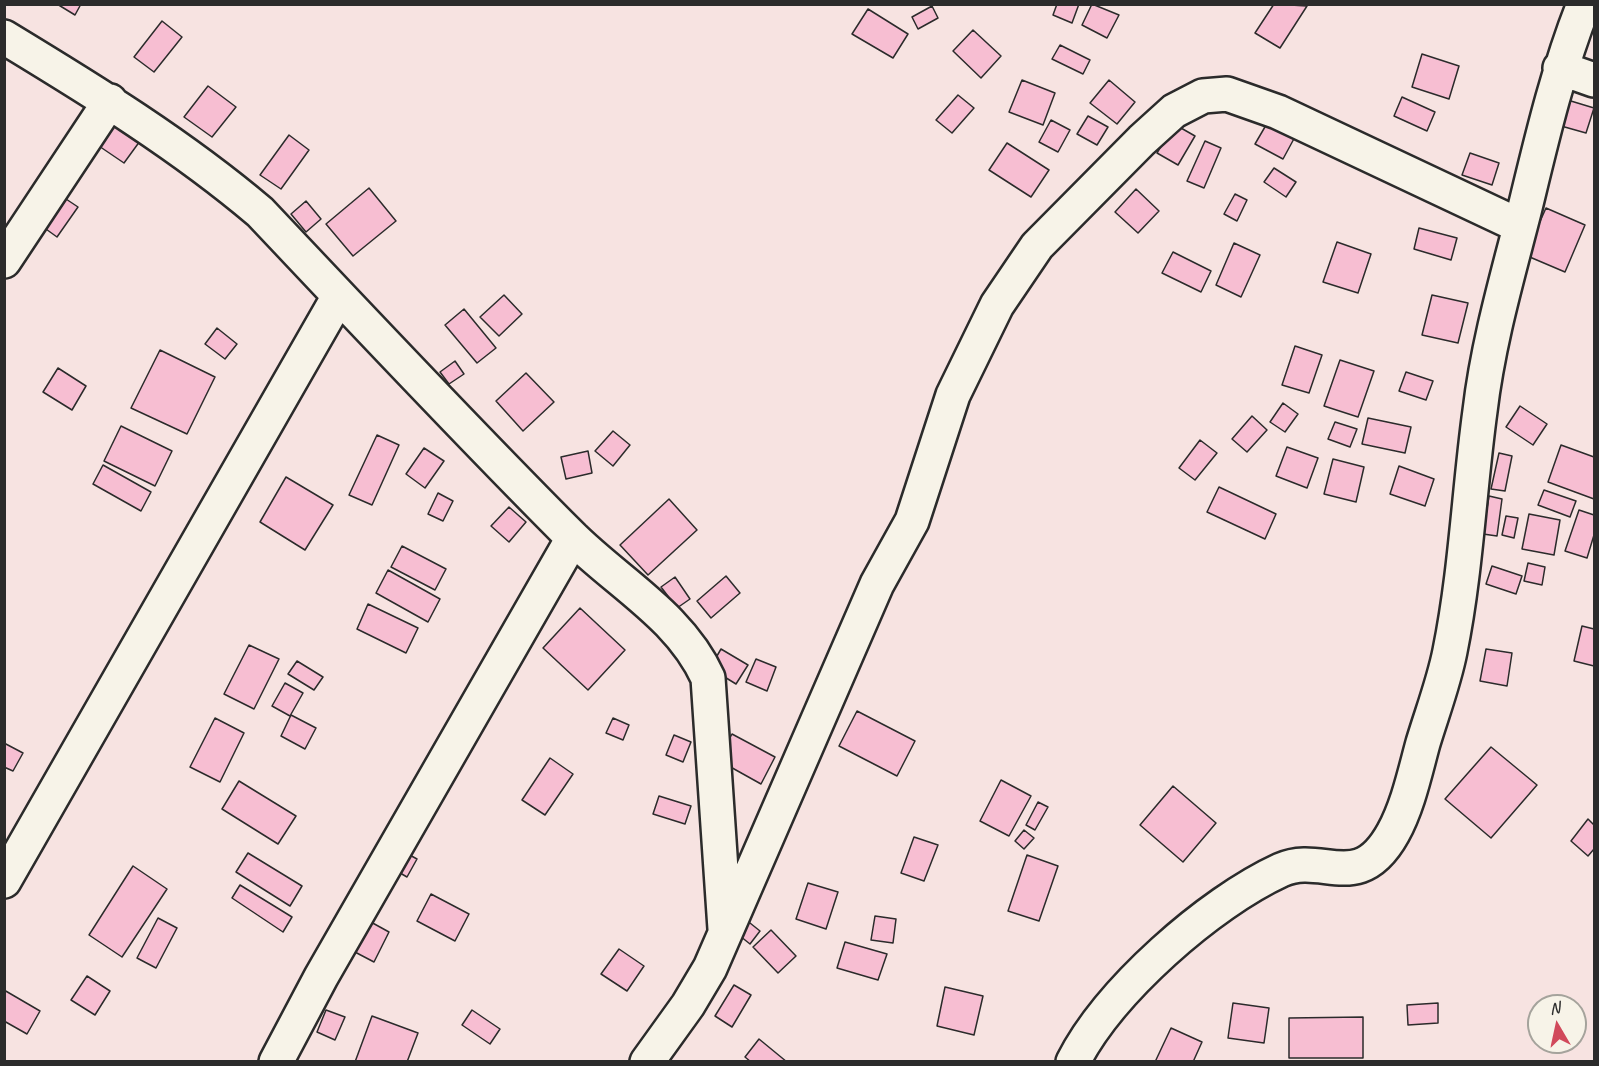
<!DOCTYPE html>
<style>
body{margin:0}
#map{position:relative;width:1599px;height:1066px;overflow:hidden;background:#f7e3e1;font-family:Caveat,sans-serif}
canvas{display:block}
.frame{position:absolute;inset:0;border:6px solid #2b2b2b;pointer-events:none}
.north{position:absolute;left:1527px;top:994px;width:60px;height:60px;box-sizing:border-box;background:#f7f3e8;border:2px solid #a5a39c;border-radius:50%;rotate:351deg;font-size:16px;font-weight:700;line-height:24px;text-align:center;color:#2b2b2b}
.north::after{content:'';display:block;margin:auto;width:21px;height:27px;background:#d1495b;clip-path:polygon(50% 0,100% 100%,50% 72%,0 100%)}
</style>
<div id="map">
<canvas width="1599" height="1066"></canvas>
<div class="frame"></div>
<div class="north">N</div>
</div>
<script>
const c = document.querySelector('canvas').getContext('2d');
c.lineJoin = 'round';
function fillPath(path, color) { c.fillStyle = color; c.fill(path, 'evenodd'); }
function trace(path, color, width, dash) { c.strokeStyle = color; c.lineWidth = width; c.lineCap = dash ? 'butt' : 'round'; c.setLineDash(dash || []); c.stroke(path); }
const building = new Path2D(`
 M57 4H81L75 15Z
 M1057 4H1079L1072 23 1053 15Z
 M1092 4 1119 15 1107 38 1082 25Z
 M1274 4 1307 6 1280 48 1255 33Z
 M932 6 938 18 918 29 912 17Z
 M868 9 908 34 893 58 852 34Z
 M162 21 182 37 154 72 134 57Z
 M973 30 1001 56 981 78 953 51Z
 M1060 45 1090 60 1083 74 1052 59Z
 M1422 54 1459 66 1449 99 1412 87Z
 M1022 80 1055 93 1043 125 1009 112Z
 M1109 80 1135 102 1117 124 1090 103Z
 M208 86 236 107 212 137 184 117Z
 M958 95 974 108 952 133 936 120Z
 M1402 97 1435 112 1427 131 1394 116Z
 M1561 98 1594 108 1586 133 1554 124Z
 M1088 116 1108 127 1097 145 1077 134Z
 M109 119 140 141 124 163 93 142Z
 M1051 120 1070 130 1058 152 1039 142Z
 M1269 120 1296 135 1283 159 1255 144Z
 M1174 124 1195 136 1178 165 1157 153Z
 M289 135 309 150 281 189 260 175Z
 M1205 141 1221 148 1204 188 1187 181Z
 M1007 143 1049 170 1031 197 989 170Z
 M1470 153 1499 163 1492 185 1462 175Z
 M1274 168 1296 182 1286 197 1264 182Z
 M369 188 396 221 353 256 326 224Z
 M1136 189 1159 211 1138 233 1115 212Z
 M1235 194 1247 200 1237 221 1224 214Z
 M60 195 78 207 57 237 39 224Z
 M306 201 321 219 306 232 291 214Z
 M1546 208 1585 225 1565 272 1525 255Z
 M1419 228 1457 238 1451 260 1414 249Z
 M1337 242 1371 254 1358 293 1323 282Z
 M1234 243 1260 255 1241 297 1216 285Z
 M1173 252 1211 271 1201 292 1162 273Z
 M504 295 522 314 499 336 480 317Z
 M1432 295 1468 303 1458 343 1422 335Z
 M464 309 496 348 477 363 445 325Z
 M217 328 237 344 225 359 205 344Z
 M1295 346 1322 355 1309 393 1282 385Z
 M160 350 215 377 187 434 131 408Z
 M1340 360 1374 371 1358 417 1324 406Z
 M455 361 464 374 449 384 440 372Z
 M58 368 86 386 72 410 43 392Z
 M1406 372 1433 381 1426 400 1399 391Z
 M526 373 554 402 523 431 496 401Z
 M1283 403 1298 414 1285 432 1270 422Z
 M1520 406 1547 424 1533 445 1506 427Z
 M1252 416 1267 430 1247 452 1232 439Z
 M1368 418 1411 427 1405 453 1362 444Z
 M1335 422 1357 429 1350 447 1328 439Z
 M121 426 172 451 155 486 104 461Z
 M613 431 630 445 613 466 595 451Z
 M377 435 399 445 372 505 349 495Z
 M1200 440 1217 453 1195 480 1179 468Z
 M1561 445 1594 457V499L1548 482Z
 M1287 447 1318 458 1307 488 1276 476Z
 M424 448 444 461 425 488 406 474Z
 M588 451 592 473 566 479 561 457Z
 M1499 453 1512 456 1505 491 1491 489Z
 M1333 459 1364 467 1356 502 1324 494Z
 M103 465 151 492 141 511 93 484Z
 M1399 466 1434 479 1425 506 1390 494Z
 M286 477 333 505 305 550 260 522Z
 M1219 487 1276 514 1265 539 1207 512Z
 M1544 490 1576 501 1570 517 1538 505Z
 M438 493 453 501 443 521 428 514Z
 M1489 496 1502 499 1497 536 1483 534Z
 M669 499 697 530 648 575 620 545Z
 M509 507 526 522 509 542 491 526Z
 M1579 510 1594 515V535L1587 558 1565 551Z
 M1529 514 1560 520 1554 555 1522 549Z
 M1506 516 1518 518 1514 538 1502 535Z
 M402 546 446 569 435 590 391 567Z
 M1528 563 1545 567 1542 585 1524 581Z
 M1492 566 1522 576 1516 594 1486 584Z
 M388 570 440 599 428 622 376 593Z
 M726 576 740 593 711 618 697 601Z
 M675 577 690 599 677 608 661 587Z
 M368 604 418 628 406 653 357 629Z
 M580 608 625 650 588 690 543 648Z
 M1582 626 1594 629V666L1574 661Z
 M249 645 279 659 254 709 224 694Z
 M721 649 748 665 736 684 710 668Z
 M1486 649 1512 653 1507 686 1480 681Z
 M756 659 776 667 767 691 746 682Z
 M297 661 323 677 314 690 288 674Z
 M285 683 303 693 290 716 272 706Z
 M857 711 915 741 897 776 839 746Z
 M291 715 316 728 305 749 281 736Z
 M215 718 244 733 220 782 190 767Z
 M613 718 629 725 623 740 606 733Z
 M732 734 775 757 761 784 718 760Z
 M674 735 691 742 683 762 666 755Z
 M4 743 23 753 13 771 4 767Z
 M1491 747 1537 785 1491 838 1445 799Z
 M550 758 573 774 545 815 522 800Z
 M1001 780 1031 796 1009 836 980 821Z
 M239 781 296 816 278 844 222 809Z
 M1173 786 1216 823 1183 862 1140 825Z
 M659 796 691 806 685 824 653 814Z
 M1038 802 1048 807 1035 830 1026 825Z
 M1588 819 1594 825V849L1588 856 1571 841Z
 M1024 830 1034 838 1024 849 1015 841Z
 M914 837 938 845 924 881 901 873Z
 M397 848 417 859 407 877 388 866Z
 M248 853 302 886 290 906 236 872Z
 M1027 855 1058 866 1039 921 1008 911Z
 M133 866 167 889 122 957 89 935Z
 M808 883 838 892 826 929 796 919Z
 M240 885 292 917 283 932 232 898Z
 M431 894 469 914 455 941 417 921Z
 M740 915 760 931 750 944 730 928Z
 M875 916 896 919 893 943 871 940Z
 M158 918 177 928 156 968 137 958Z
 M369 921 389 932 374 962 353 951Z
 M771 930 796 956 778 973 753 947Z
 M845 942 887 954 878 980 837 968Z
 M619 949 644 966 627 991 601 974Z
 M87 976 110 991 95 1015 71 1000Z
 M734 985 751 995 732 1027 715 1016Z
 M945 987 983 996 974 1035 937 1026Z
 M4 990 40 1011 27 1034 4 1021Z
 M1233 1003 1269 1008 1264 1043 1228 1038Z
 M1438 1003V1023L1408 1025 1407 1005Z
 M326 1010 345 1017 335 1040 317 1032Z
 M472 1010 500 1029 490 1044 462 1025Z
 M372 1016 418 1033 407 1062H355Z
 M1363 1017V1058H1289V1018Z
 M1171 1028 1202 1042 1193 1062H1155Z
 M759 1039 787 1062H751L745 1057Z`);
const minor = new Path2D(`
 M4 37C93 91 181 145 260 212 363 321 465 430 571 536 618 583 680 616 708 678L725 929
 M1560 68 1594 80
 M4 261 110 101
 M4 881 339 296
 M276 1062 321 977 573 538
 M647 1062 688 1005 710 968 877 584 912 521 953 395 997 305 1037 246 1142 140 1174 111 1203 96 1227 94 1278 112 1520 226
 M1073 1062C1109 991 1209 903 1281 870 1323 851 1358 896 1393 833 1408 806 1415 772 1423 743 1432 713 1444 682 1450 651 1466 572 1469 491 1480 411 1488 343 1507 278 1524 212 1541 142 1557 72 1584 4`);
fillPath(building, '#f7bed2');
trace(building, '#2b2b2b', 1.5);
trace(minor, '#2b2b2b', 38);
trace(minor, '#f7f3e8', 33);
</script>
